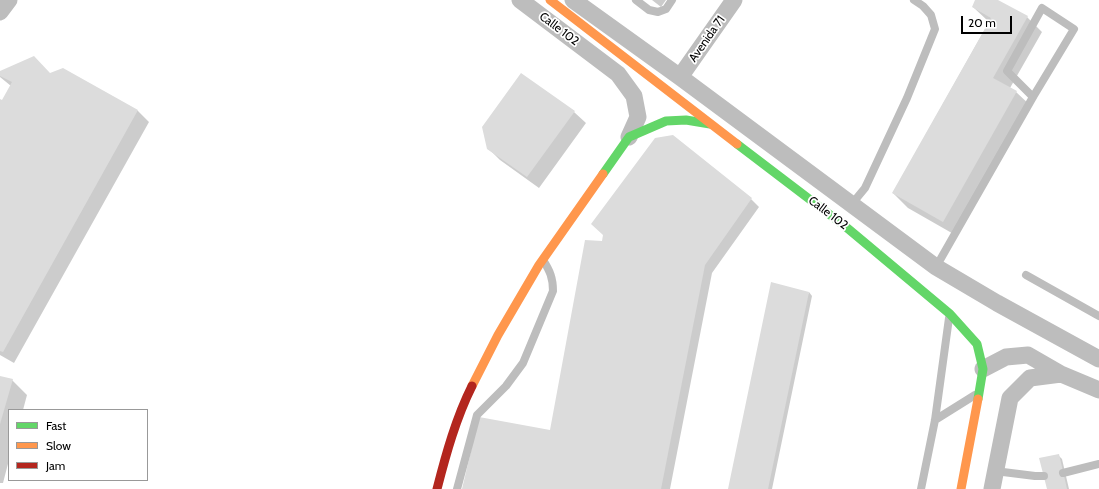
<!DOCTYPE html>
<style>
body{margin:0}
#map{position:relative;width:1099px;height:489px;overflow:hidden;background:#fff;font-family:Cabin,sans-serif}
canvas{display:block}
.legend{position:absolute;left:8px;top:409px;width:140px;height:72px;box-sizing:border-box;background:#fff;border:1px solid #999;margin:0;padding:5px 7px;list-style:none;font-size:12px;color:#000}
.legend li{display:flex;align-items:center;gap:8px;height:20px}
.legend b{width:20px;border:1px solid #999}
.scale{position:absolute;left:961px;top:16px;width:51px;height:18px;box-sizing:border-box;border:2px solid #000;border-top:0;padding-left:5px;font-size:12px;line-height:14px;white-space:nowrap;color:#000;-webkit-text-stroke:3px #fff;paint-order:stroke}
</style>
<div id="map">
<canvas width="1099" height="489"></canvas>
<ul class="legend">
<li><b style="height:5px;background:#63d668"></b>Fast</li>
<li><b style="height:5px;background:#ff974d"></b>Slow</li>
<li><b style="height:5px;background:#b3261e"></b>Jam</li>
</ul>
<div class="scale">20 m</div>
</div>
<script>
const c = document.querySelector('canvas').getContext('2d');
c.lineJoin = 'round';
function fillPath(path, color) { c.fillStyle = color; c.fill(path, 'evenodd'); }
function trace(path, color, width, dash) { c.strokeStyle = color; c.lineWidth = width; c.lineCap = dash ? 'butt' : 'round'; c.setLineDash(dash || []); c.stroke(path); }
function label(font, color, halo, rows, align = 'center') {
  c.font = font + ' Cabin,sans-serif'; c.lineWidth = 3.5; c.setLineDash([]); c.textBaseline = 'middle'; c.strokeStyle = halo; c.fillStyle = color; for (const [text, x, y, turn = 0] of rows) {
    c.save(); c.translate(x, y); c.rotate((+turn || 0) * Math.PI / 180); c.textAlign = isNaN(turn) ? turn : align; if (halo) c.strokeText(text, 0, 0); c.fillText(text, 0, 0); c.restore();
  }
}
const shadow = new Path2D(`
 M652 0H666L661 7Z
 M977 0H996L1027 17 1042 32 1010 88 1016 92 1031 106 957 236 908 208 893 193 989 22 973 7Z
 M63 69 138 111 149 122 14 363 0 355V100L2 101 11 86 0 77V72L50 74Z
 M521 74 574 112 586 123 539 188 500 160 488 148Z
 M751 199 759 207 712 273 670 489H463L551 431 603 242Z
 M809 292 812 296 772 489H729Z
 M0 377 12 380 27 395 23 410H9V460L3 483H0Z
 M1058 455 1062 459 1069 489H1048Z`);
const building = new Path2D(`
 M975 0H998L1028 16 993 78 1017 91 943 222 892 193 991 18 972 7Z
 M34 56 50 73 63 68 138 110 3 352 0 351V99L2 100 12 82 0 76V71Z
 M521 73 575 111 527 177 487 149 482 127Z
 M673 135 752 198 705 265 661 489H462L479 417 550 430 585 240 602 241 603 235 591 224 655 138Z
 M771 282 809 292 768 489H728Z
 M0 376 13 379 0 424Z
 M1059 454 1067 489H1047L1039 458Z`);
const lane = new Path2D(`
 M636 0 649 10 658 12 666 9 672 0
 M851 205 865 188 907 98 935 29 931 15 923 6 914 0
 M936 267 1033 97 1074 29 1042 8 1007 71 1033 97
 M1026 275 1099 316
 M935 420 975 395
 M995 471 1035 476H1044
 M1063 473 1099 464
 M457 489 477 415 506 386 523 363 553 291C553 278 550 271 543 260
 M921 489 935 420 949 318`);
const street = new Path2D(`
 M520 0 618 74 634 96 638 117 629 137
 M573 0 680 77 936 267 997 303 1099 359
 M0 12 9 0
 M680 77 734 0
 M983 369 1006 357 1028 355 1061 374 1099 390
 M992 489 1010 398 1030 378 1061 374`);
const fast = new Path2D(`
 M737 144 846 227 950 314 977 344 983 369 978 399
 M603 174 629 137 666 121 686 120 710 124`);
const slow = new Path2D(`
 M550 0 737 144
 M472 386 498 335 539 265 603 174
 M961 489 978 399`);
const jam = new Path2D(`
 M437 489C446 454 456 418 472 386`);
const streetNames = [
 ["Calle 102",559,29,37],
 ["Avenida 71",707,39,-55],
 ["Calle 102",828,213,37]
];
fillPath(shadow, '#0003');
fillPath(building, '#dcdcdc');
trace(lane, '#bdbdbd', 8);
trace(street, '#bdbdbd', 17);
trace(fast, '#63d668', 9);
trace(slow, '#ff974d', 9);
trace(jam, '#b3261e', 9);
label('12px', '#000', '#fff', streetNames);
</script>
